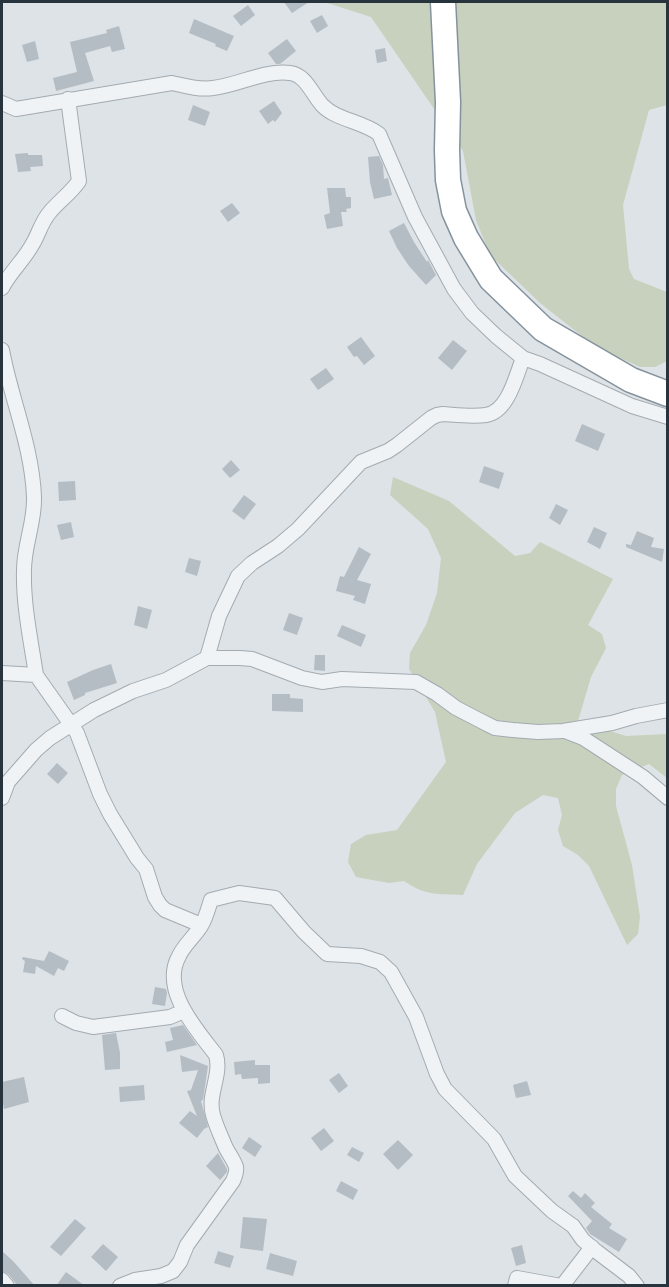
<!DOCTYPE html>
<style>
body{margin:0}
#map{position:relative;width:669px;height:1287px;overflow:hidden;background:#dde3e7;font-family:Overpass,sans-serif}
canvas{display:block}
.frame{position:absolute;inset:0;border:3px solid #27343e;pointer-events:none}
</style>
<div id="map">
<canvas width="669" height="1287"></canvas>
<div class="frame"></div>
</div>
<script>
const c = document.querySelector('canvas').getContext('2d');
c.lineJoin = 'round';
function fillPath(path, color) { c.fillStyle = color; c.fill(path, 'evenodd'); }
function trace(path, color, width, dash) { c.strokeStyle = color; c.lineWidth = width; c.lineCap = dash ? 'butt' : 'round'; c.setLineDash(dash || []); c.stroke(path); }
const green = new Path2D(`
 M324 2H667V105L649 110 623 205 629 269 634 279 667 292V361L655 367H640L596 347 540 303 490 255 476 220 463 151 371 17Z
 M393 477 449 501 515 556 530 553 540 542 613 579 588 625 602 634 606 648 591 677 578 721 626 736 667 734V778L649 764 622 775 616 789V806L632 865 640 917 638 934 627 945 589 866 578 855 563 846 558 830 562 815 558 798 543 795 515 813 477 864 463 895C438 894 426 896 404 881L389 883 356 877 348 862 351 844 366 835 397 830 446 762 435 712 409 669 410 653 426 625 437 593 441 558 428 529 390 495Z`);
const building = new Path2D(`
 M284 2H309L292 13Z
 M248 5 255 15 241 26 233 16Z
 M322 15 328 26 317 33 310 21Z
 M194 19 234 36 227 51 215 46 216 44 189 33Z
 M119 26 125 49 112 52 110 46 85 53 94 81 56 91 53 78 77 72 70 42 107 33 106 30Z
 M287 39 296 51 280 64H276L268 53Z
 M35 41 39 59 27 62 22 45Z
 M385 48 387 61 377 63 375 50Z
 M274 101 282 113 275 122 273 120 268 124 259 111Z
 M193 105 210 112 205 126 188 120Z
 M28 153V155H42L43 166 30 167 31 171 18 172 15 154Z
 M379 156 383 165 384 179 388 178 392 195 374 199 370 182 368 157Z
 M327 188H345L346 197H351V208L346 209 347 212H341L343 226 327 229 324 215 330 213Z
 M232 203 240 213 228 222 220 211Z
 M404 223 414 242 427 262 428 260 436 275 426 285 409 266 397 248 389 231Z
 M361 337 375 356 364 365 357 356 354 357 347 347Z
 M453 340 467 351 452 370 438 358Z
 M326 368 334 379 318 390 310 379Z
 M582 424 605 434 598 451 575 441Z
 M231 460 240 470 230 478 222 469Z
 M484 466 504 473 499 489 479 482Z
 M75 481 76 500 59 501 58 482Z
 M244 495 256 504 244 520 232 511Z
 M556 504 568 510 560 525 549 518Z
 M71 522 74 537 61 540 57 525Z
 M594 527 607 533 600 549 587 542Z
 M637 531 654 538 651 547 664 549 662 562 626 547V544L631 545Z
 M359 547 371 554 357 580 371 584 365 604 353 600 355 596 336 591 340 576 344 577Z
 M189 558 201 561 197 576 185 572Z
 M138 606 152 610 147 629 134 625Z
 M289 613 303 618 297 635 283 630Z
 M342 625 366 635 361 647 337 636Z
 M315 655H325V671L314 670Z
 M111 664 117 683 85 693V695L74 700 67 682 93 670Z
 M272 694H290V698L303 699V712L272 711Z
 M57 763 68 773 58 784 47 774Z
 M49 951 69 961 64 971 58 968 54 976 36 966 35 974 23 972 25 961 22 959 23 957 44 961Z
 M155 987 166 989 167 993 165 1006 152 1004Z
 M183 1025 197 1045 167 1052 165 1042 173 1040 170 1028Z
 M116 1033 120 1053V1069L105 1070 102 1035Z
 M180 1055 208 1066 203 1100 201 1101 208 1127 204 1129 197 1138 179 1123 190 1111 197 1116 187 1091 191 1090 198 1070 182 1072Z
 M255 1060V1065H270V1083L258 1084V1078L242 1079 241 1074 235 1075 234 1062Z
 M339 1073 348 1086 339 1093 329 1080Z
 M24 1077 29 1102 4 1109 2 1098V1082Z
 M527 1081 531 1095 516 1098 513 1085Z
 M144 1085 145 1100 120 1102 119 1087Z
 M324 1128 334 1141 321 1151 311 1138Z
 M249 1137 262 1146 255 1157 242 1148Z
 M398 1140 413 1155 398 1170 383 1154Z
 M352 1147 364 1153 359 1162 347 1155Z
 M218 1153 227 1169V1172L220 1180 206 1166Z
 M341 1181 358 1190 353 1200 336 1191Z
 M573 1191 581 1198 585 1193 595 1203 591 1207 612 1224 609 1228 627 1239 619 1252 590 1234 586 1228 592 1221 568 1196Z
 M243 1217 267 1219 263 1251 240 1248Z
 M75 1219 86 1228 61 1256 50 1247Z
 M103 1244 118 1257 106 1271 91 1257Z
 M522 1245 526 1263 516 1266 511 1248Z
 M2 1251 13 1261 35 1286H18L8 1274 2 1271Z
 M218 1251 234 1256 230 1268 214 1263Z
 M270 1253 297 1261 293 1276 266 1269Z
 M66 1272 85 1286H56Z`);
const street = new Path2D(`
 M2 103 16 109 172 83C185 86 199 90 213 88 239 85 263 70 290 73 306 75 312 94 322 105 336 120 362 121 379 134L415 217 454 289 472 313 496 336 523 358 540 364 632 406 668 417
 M2 288C10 272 24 260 32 245 39 234 41 222 50 212 59 201 71 193 79 181L68 99
 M2 350C11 399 32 446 34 497 35 522 24 545 24 570 23 605 31 641 36 675
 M207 658 219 616 238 576 252 563 278 546 298 529 361 462 388 451 397 445 431 418 437 415 443 414C457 415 472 417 486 415 508 412 516 376 523 358
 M2 673 36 675 77 733 100 794 110 814 137 858 146 869 155 897 160 905 165 910 201 925
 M565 731 583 738 643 777 668 798
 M2 798 8 782 36 750 50 738 94 710 133 691 166 680 207 658H240L252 659 302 678 322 682 342 679 416 682 437 694 456 708 483 722 495 728 513 730 538 732 563 731 612 723 636 716 668 710
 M62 1016 76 1023 93 1027 170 1017 184 1011
 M2 1280 7 1286
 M120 1286 135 1280 161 1276 173 1271 180 1262 187 1245 233 1181C235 1176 237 1172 236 1167 234 1160 228 1153 225 1146 221 1136 216 1126 213 1115 207 1095 222 1075 216 1055 197 1030 160 990 179 956 184 945 194 937 201 926 206 918 208 909 211 900L239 893 275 898 304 932 327 954 361 956 380 962 391 972 416 1017 437 1074 445 1089 494 1139 515 1176 552 1211 573 1226 583 1240 596 1251 629 1276 637 1286
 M515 1286 517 1278 561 1286
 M562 1286 592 1247`);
const highway = new Path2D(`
 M443 2 448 102 447 150 448 180 454 211 466 238 491 279 543 329 631 380 668 394`);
fillPath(green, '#c7d1be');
fillPath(building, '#b5bdc4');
trace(street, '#a3abb1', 16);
trace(highway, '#85939e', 27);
trace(street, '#f0f3f6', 14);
trace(highway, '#fff', 24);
</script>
